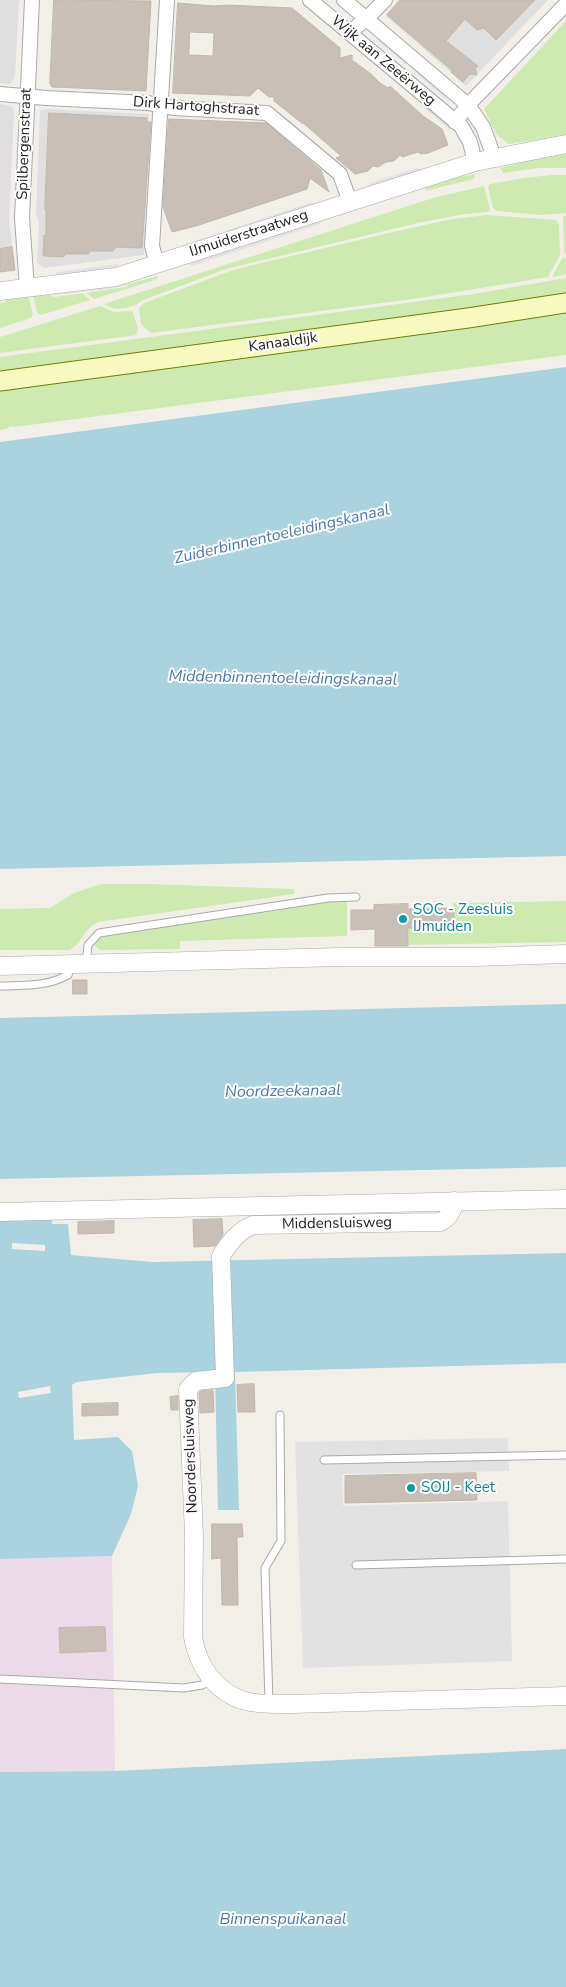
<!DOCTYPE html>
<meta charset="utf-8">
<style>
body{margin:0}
canvas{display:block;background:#f2efe9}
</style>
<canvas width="566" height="1987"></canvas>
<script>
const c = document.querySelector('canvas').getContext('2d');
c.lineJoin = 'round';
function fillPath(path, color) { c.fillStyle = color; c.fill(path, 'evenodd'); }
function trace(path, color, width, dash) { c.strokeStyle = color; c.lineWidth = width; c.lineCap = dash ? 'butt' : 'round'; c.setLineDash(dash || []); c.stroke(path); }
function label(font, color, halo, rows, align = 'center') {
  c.font = font + ' "Nunito Sans",sans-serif'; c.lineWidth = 4; c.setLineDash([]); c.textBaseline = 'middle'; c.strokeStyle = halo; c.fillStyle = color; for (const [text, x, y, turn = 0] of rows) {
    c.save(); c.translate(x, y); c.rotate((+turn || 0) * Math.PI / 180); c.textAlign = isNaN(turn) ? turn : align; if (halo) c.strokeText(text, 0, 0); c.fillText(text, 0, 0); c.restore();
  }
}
const residential = new Path2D(`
 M0 0H19L15 75 14 79 10 84 0 83Z
 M401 0H548L466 86 386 16Z
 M0 104 11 106 14 111 9 220 15 270 0 272Z
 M45 109 149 114 144 255 44 268 37 263 39 222 36 214 40 111Z`);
const industrial = new Path2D(`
 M112 1556 115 1771 0 1772V1559Z`);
const grass = new Path2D(`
 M566 21V135L509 144 496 134 484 109Z
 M566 151V168H538L503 173 500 168Z
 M475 174 474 179 425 191 428 183Z
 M551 175H566V213L540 215 496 211 493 208 488 187 490 184 524 178Z
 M484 186 490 210 489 212 465 214 422 222 226 269 143 300C133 308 116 313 104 304L433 198Z
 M487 215 556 220 559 225 560 255 548 277 413 299 151 333 141 324 139 308 144 303 236 269 402 230 452 219Z
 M563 216H566V256L564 251Z
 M563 257 566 259V274L552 277Z
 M158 276V278L155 280 94 299 86 293 125 287 128 284Z
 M566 278V295L0 372V357L474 294Z
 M83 293 90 300 41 315 37 313 33 295 48 294 54 297Z
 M28 294 33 314 31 318 0 328V303H4L7 299Z
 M100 306 114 312 132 311 138 328 137 335 0 353V337Z
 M566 311V355L14 427 9 426V428L0 430V390Z
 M101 884H149L294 889V894L98 922C81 931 83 944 69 950H0V909L50 908 74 893Z
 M566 901V942L401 945V939L409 938V928L453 927V903Z
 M329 902H347V936L180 941V949L100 950 95 946 96 939 107 934Z`);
const parking = new Path2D(`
 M378 35 411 64H405L378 41Z
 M416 67 449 96 443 97 416 73Z
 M422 100 455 129H449L422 106Z
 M189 101 260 104 264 108 185 104Z
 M417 168 422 170 367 188 370 183Z
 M312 202 318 205 181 250 184 245Z
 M323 218 320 224 192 266 185 263Z
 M117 264 122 267 53 277 57 272Z
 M128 280 125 285 107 289 54 295 50 291Z
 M508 1438 509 1471 342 1474 343 1506 508 1501 512 1661 303 1668 295 1442Z`);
const water = new Path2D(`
 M566 367V856L0 869V442Z
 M566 1004V1167L0 1179V1018Z
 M52 1215V1224H68L71 1255 153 1262 566 1253V1363L235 1372 239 1510H218L215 1372 157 1373 77 1382 72 1385 74 1440 118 1437 132 1451 138 1486 131 1514 112 1556 0 1559V1217ZM12 1243 45 1245V1251L12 1249ZM50 1386 51 1393 19 1398 18 1392Z
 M566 1749V1987H0V1772L115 1771Z`);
const building = new Path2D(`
 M54 0 151 1 146 91 52 87 50 84Z
 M400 0H535L496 40 484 28 477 30 465 19 446 41 478 66 475 68 477 75 470 74 463 82 451 72 453 71 387 15Z
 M178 3 214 6 228 5 292 8 340 48V58L352 55V60L371 74 380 83 388 88 390 86 423 116 442 129 448 145 428 153 421 154 418 152 402 157 400 155 394 161 386 162 378 167 373 166 368 171 355 174 336 158 341 156 302 122 303 124 274 101V97H269L258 88 250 96 173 93ZM190 32 214 33 213 56 189 55Z
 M49 113 147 118V122H151L142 247 141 248 116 247 113 251H90L88 254H66L63 257 45 256 43 255 44 235 46 236V210L45 209Z
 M169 119 266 123 321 170 329 192 310 178 307 189 196 226 172 232 163 207Z
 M12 247 15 270 0 272V249Z
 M408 904V909L454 908V927L408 928V946H375V929L351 930V910H374V905Z
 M73 980H87V994H73Z
 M222 1219 223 1235 215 1246 194 1247 193 1220Z
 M114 1221V1233L78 1234V1222Z
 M254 1384 255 1412H238L237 1385Z
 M213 1390 214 1412 200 1413 199 1393 201 1391Z
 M178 1396V1410H171L170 1397Z
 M118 1403V1415L82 1416V1404Z
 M476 1473 477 1500 345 1503V1476Z
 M212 1524H242L243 1537H237L238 1605H222L221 1558 212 1559Z
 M105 1627 106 1651 60 1653 59 1628Z`);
const service = new Path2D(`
 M86 963 88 945 99 933 328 898 356 897
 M0 986C24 985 46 987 68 975L72 964
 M324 1460 566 1455
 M356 1565 566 1559
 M0 1679 184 1688 202 1685 212 1680
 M269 1703 265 1568 281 1541 280 1415`);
const minor = new Path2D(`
 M310 0 461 126 470 142 475 162
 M344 0 468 105 483 127 494 157
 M349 33 366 19 385 0
 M0 94 46 98 148 103 173 108 267 113 340 174 350 202
 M455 122 468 105 566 4
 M157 264 152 246 167 0
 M27 288 22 218 32 0`);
const tertiary = new Path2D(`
 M0 291 116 277 475 162 566 144
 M0 966 340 957H475L566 954
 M454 1201C453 1212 449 1218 440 1222L253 1225C238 1231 229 1243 221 1256L225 1378 196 1381 188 1389 194 1536 193 1637C198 1666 215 1692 245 1701 259 1705 276 1704 292 1704L566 1696
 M0 1212 566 1199`);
const secondary = new Path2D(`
 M0 381 468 318 566 303`);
const markers = [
 [403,919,5,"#0f9aa8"],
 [411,1488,5,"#0f9aa8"]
];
const streetNames = [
 ["Wijk aan Zeeërweg",383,61,40],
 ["Dirk Hartoghstraat",196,107,4],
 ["Spilbergenstraat",25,144,-88],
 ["IJmuiderstraatweg",249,234,-18],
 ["Kanaaldijk",283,343,-8],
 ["Middensluisweg",337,1224,-1],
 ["Noordersluisweg",191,1456,-92]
];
const cultureNames = [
 ["SOC - Zeesluis",413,910],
 ["IJmuiden",413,927],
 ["SOIJ - Keet",421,1488]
];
const waterNames = [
 ["Zuiderbinnentoeleidingskanaal",282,535,-13],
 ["Middenbinnentoeleidingskanaal",283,679,1],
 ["Noordzeekanaal",283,1092,-1],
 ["Binnenspuikanaal",283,1920]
];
fillPath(residential, '#e0dfdf');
fillPath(industrial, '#ebdbe8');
fillPath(grass, '#cdebb0');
fillPath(parking, '#e2e2e2');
fillPath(water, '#aad3df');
fillPath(building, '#c7bfb8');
trace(building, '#c4b6ab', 1);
trace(service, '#a9a9a9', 9);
trace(minor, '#a9a9a9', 16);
trace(tertiary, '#a9a9a9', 19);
trace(secondary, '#707d05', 21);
trace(service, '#fff', 7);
trace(minor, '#fff', 14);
trace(tertiary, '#fff', 18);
trace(secondary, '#f7fabf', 19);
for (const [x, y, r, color] of markers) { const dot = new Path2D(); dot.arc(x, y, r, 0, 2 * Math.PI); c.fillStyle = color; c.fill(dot); trace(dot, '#fff', 2); }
label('15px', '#222', '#fff', streetNames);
label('15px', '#0d838f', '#fff', cultureNames, 'left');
label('italic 16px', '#4a7aab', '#fff', waterNames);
</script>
